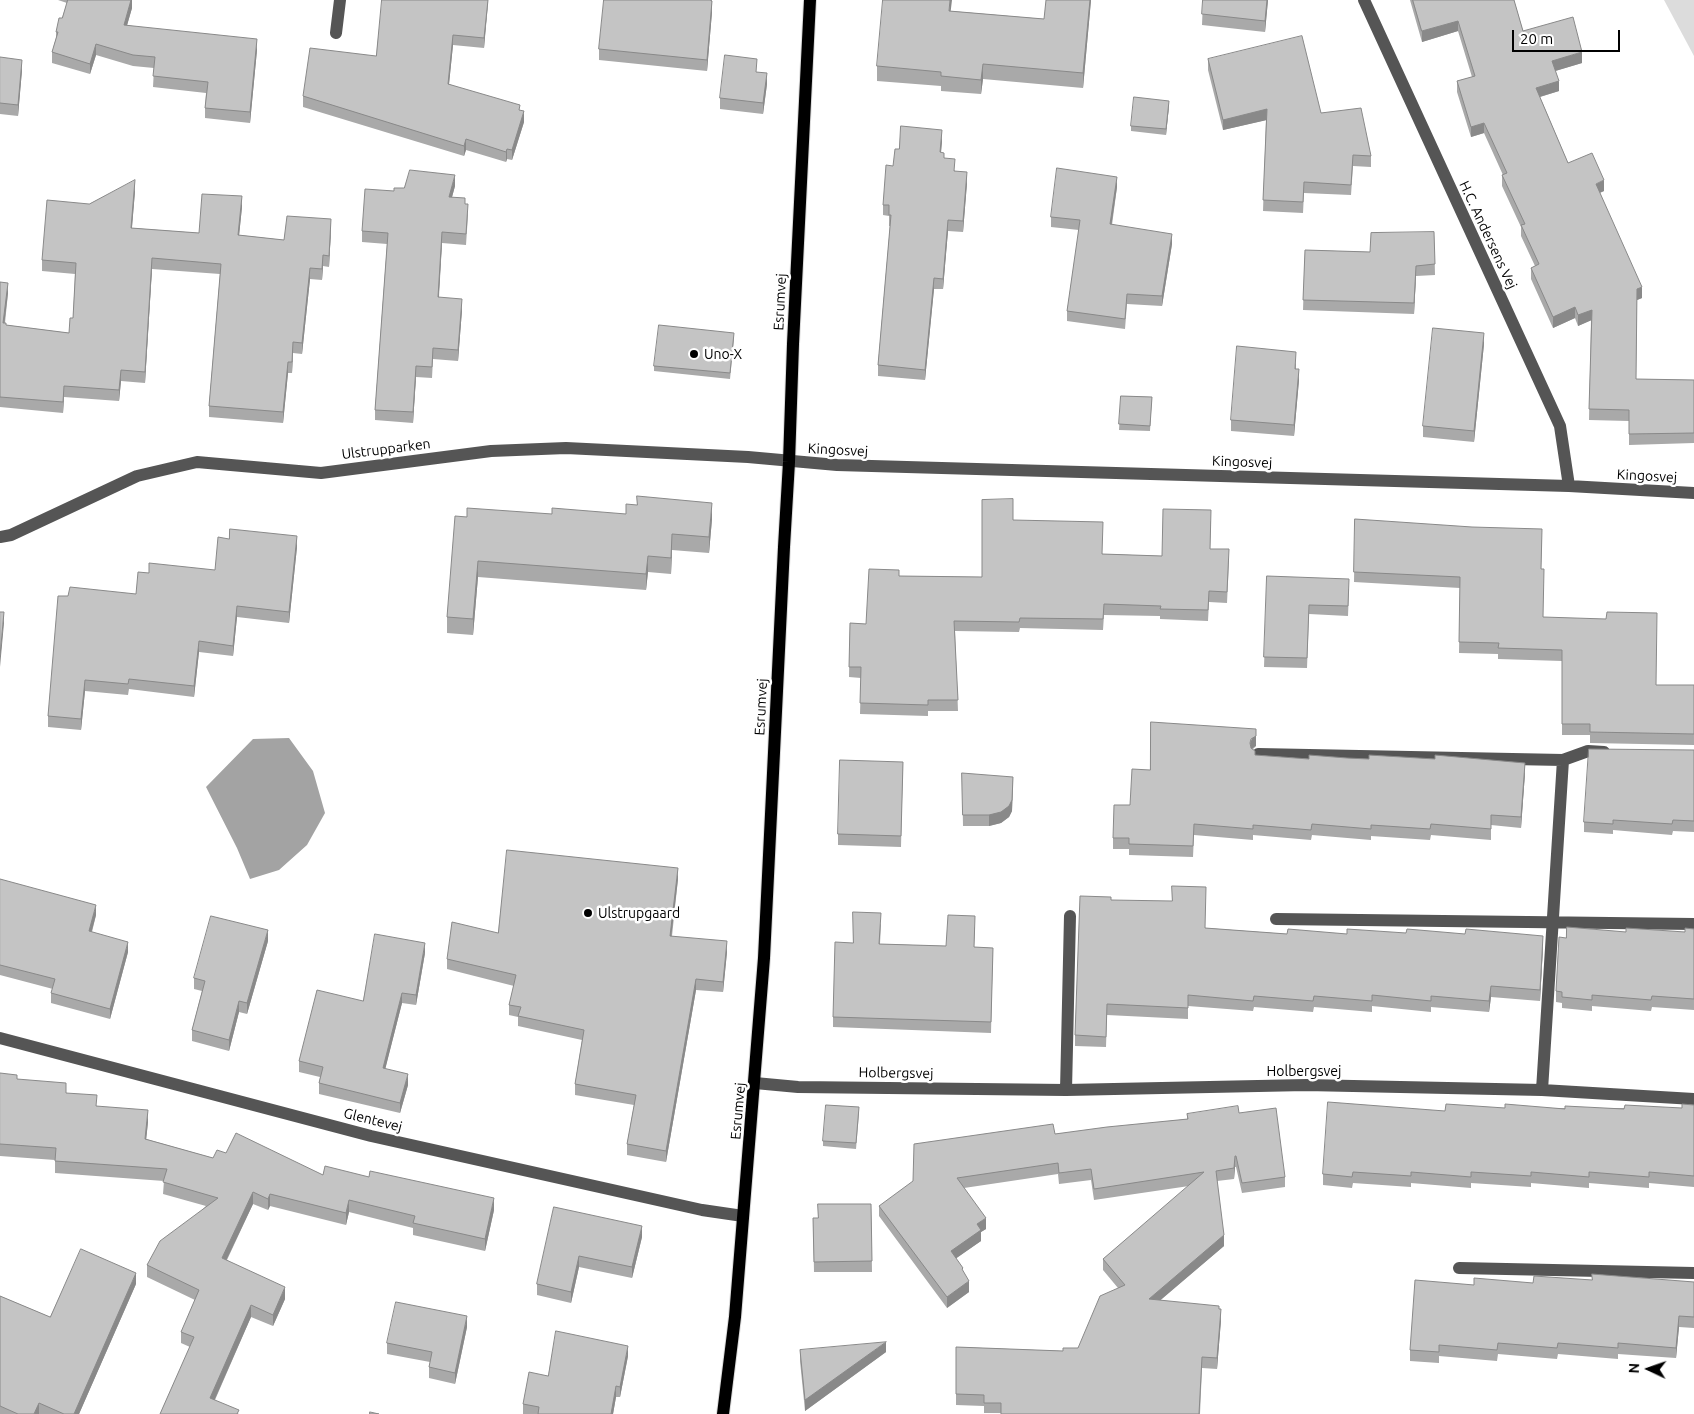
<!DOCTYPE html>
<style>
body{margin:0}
#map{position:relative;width:1694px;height:1414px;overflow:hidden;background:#fff;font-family:Ubuntu,sans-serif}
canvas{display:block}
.north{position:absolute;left:1624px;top:1344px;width:50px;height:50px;-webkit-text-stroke:4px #fff;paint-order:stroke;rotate:273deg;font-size:14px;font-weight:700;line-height:20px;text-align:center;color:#000}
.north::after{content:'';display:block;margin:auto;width:18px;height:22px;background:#000;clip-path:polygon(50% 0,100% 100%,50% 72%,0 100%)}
.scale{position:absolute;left:1512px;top:30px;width:108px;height:22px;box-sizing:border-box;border:2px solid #000;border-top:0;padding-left:6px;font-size:15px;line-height:18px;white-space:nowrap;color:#000;-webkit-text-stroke:4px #fff;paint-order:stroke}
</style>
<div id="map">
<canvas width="1694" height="1414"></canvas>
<div class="north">N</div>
<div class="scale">20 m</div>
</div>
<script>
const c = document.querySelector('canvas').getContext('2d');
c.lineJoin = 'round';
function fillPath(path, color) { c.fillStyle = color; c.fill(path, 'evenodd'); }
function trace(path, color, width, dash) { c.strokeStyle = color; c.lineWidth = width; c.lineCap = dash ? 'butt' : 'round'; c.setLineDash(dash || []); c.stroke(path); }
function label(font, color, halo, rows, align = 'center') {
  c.font = font + ' Ubuntu,sans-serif'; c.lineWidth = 5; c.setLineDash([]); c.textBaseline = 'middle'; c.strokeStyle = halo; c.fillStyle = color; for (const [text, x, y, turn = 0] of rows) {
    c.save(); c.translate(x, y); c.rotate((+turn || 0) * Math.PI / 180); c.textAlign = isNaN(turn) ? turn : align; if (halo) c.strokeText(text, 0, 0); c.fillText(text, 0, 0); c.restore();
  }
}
const green = new Path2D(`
 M1664 0H1694V56Z`);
const water = new Path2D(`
 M289 738 313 771 325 813 307 845 279 870 250 879 237 848 206 787 253 739Z`);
const minor = new Path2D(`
 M1364 0 1560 426 1569 486
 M336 33 340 0
 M0 537 11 535 137 476 197 462 321 473 491 451 566 448 748 457 837 465 1569 486 1694 493
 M1604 752 1588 751 1563 760 1542 1090 1694 1099
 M1258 754 1563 760
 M1276 919 1694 924
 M0 1038 371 1136 702 1210 743 1216
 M755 1083 798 1087 1066 1090 1306 1085 1542 1090
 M1066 1090 1070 916
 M1459 1268 1694 1273`);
const major = new Path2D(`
 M723 1414 735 1317 764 958 784 547 789 462 793 344 810 0`);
const wall = new Path2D(`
 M58 0H132V8L127 25 257 50 250 123 205 118V108L206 93 153 87 154 68 133 66 96 55 90 74 52 63V52L56 38V32L62 18 67 3Z
 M488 0 484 48 453 45 449 84 520 110 524 122 512 160 507 159 506 162 466 150 464 156 303 107V96L376 56Z
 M604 0H712V12L707 71 599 60V49Z
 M1091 0 1083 88 983 79 981 94 941 91V86L877 81V66L951 11 1044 19Z
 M1203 0H1268L1265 32 1202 25Z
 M1410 0H1514L1523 31 1582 63 1555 71 1559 91 1540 97 1568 163 1604 191 1600 193 1642 298 1637 300 1636 379 1694 380V443L1629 445V421L1589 420 1591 320 1578 326 1575 318 1553 328 1531 279V268L1535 266 1521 236V227L1502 186V175H1503L1484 133 1471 137 1457 92V81L1472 77 1458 31 1422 42Z
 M0 57 22 70 18 116 0 114Z
 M1208 59 1321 113 1371 156V167L1353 166 1351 195 1304 193 1303 213 1263 211 1266 120 1223 130 1208 70Z
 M757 72 767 84 763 114 720 109V98Z
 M1169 106 1166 135 1131 131V126Z
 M942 141 941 152 944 158 955 171 967 183 963 232 948 231 943 289H934L925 380 878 376V365L890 226H889V216L883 215V205L893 166 899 149Z
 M455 186 452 197 465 204 468 215 466 245 442 243 439 297 462 310 458 361 433 359 432 378 416 377 413 423 375 420V410L387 244 362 242V231L394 191 404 188Z
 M1117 187 1112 225 1172 244 1162 306 1127 304 1125 329 1067 321V311L1079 230 1051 227V217Z
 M135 191 132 228 199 233 242 207 239 235 284 240 331 230 329 267 323 266 322 280 310 279 302 354 293 353 292 373H288L283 423 209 417V406L220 274 152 269 145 383 121 381 119 401 64 397 63 413 0 407V282L8 293 5 323 6 325 69 333 73 318 75 274 42 271V260L89 204Z
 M1434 232 1435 275 1416 276 1414 314 1303 310 1305 250 1370 252Z
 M734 339 730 379 654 371V366Z
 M1484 344 1474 442 1423 437V426Z
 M1296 363V369L1299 380 1294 436 1231 431V420Z
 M1121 396 1152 397 1150 431 1119 430Z
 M552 514H626L712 519 709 553 672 550 671 574 648 572 646 590 478 577 473 635 447 633V617L467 517Z
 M1355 519 1542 540 1541 569 1543 617 1656 685H1694V745L1590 743V735H1562V661L1498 659V654L1459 653 1460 588 1354 582Z
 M1013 520 1103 554 1162 556 1211 521 1210 549 1229 560 1227 603 1209 602 1208 621 1160 619V616L1104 615 1103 630 1020 628 1019 632 955 631 958 711H928V716L860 714 861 678 849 677 850 623 866 624 899 576 982 577Z
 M297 547 289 623 237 617 233 656 199 652 194 697 129 689 128 695 85 691 81 730 48 727V716L68 596 136 594 149 573 215 570Z
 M1267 576 1349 589 1348 616 1309 614 1307 668 1264 667Z
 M1256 746 1253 749 1255 755 1309 759 1525 773 1521 828 1491 825V840L1431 835 1430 840 1371 836V840L1312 835 1311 840 1253 835V840L1194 835 1193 857 1129 855V849H1113V838L1150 770Z
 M1694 750V832L1673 831 1672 835 1613 830V834L1584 832V822Z
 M903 762 901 847 838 845V834Z
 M962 773 1013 788 1012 811 1009 817 1001 823 989 826H963Z
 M0 879 96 915 92 932 128 952 110 1019 51 1003V993L53 989 0 975Z
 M678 879 672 936 727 952 723 992 696 990 666 1162 627 1155V1144L634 1105 575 1095V1084L582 1040 518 1026V1017L509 1015V1005L514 986 447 969V959L498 933Z
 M1111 900 1206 928 1287 934H1347L1543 947 1540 1001 1491 997 1489 1012 1431 1007V1012L1372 1006V1012L1314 1007 1313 1012 1254 1007 1253 1011 1188 1006V1019L1107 1015 1106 1047 1075 1046V1035Z
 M881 924 880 944 946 946 975 927 974 947 993 948 991 1033 833 1027V1017L853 943Z
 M1694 929V1010L1652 1007 1651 1011 1592 1006V1011L1562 1008V1003L1556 1002V991L1566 938 1685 932Z
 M268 941 247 1014 239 1012 229 1051 192 1041V1030L202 991 194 989V978Z
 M425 953 416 1005 402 1003 385 1069 408 1085 400 1113 319 1094V1083L320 1077 299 1072V1061L363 1001Z
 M0 1073 17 1079 66 1093 97 1106 148 1122 146 1139 213 1158 226 1153 323 1175 494 1210 485 1251 413 1235V1228L349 1212 346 1225 270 1206 268 1210 253 1204 227 1260 285 1299 273 1326 251 1317 215 1400 239 1414H160L190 1347 181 1343V1332L195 1300 147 1277V1265L206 1206 163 1194 164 1181 55 1173V1160L0 1156Z
 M1694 1105V1187L1649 1183V1188L1589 1183V1188L1531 1183V1187L1471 1183V1188L1411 1183V1187L1353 1183 1352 1188 1323 1185V1174L1445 1111 1505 1108H1682Z
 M859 1113 856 1149 823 1146V1141Z
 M1239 1113 1285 1177V1187L1242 1193 1236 1167H1235L1234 1179 1217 1181 1224 1246 1160 1300 1219 1309 1221 1320 1217 1369 1202 1368 1200 1414 984 1413V1406L956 1405V1347L1063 1351 1078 1348 1118 1288 1103 1270V1259L1189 1186 1094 1200 1091 1180 1059 1184 1058 1174 964 1188 986 1229 981 1232V1241L956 1258 963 1272 969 1292 947 1308 879 1216V1206L1055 1134 1187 1119V1114Z
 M818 1204H871L872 1272H814L813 1218H818Z
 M554 1207 642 1237 632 1278 579 1267 571 1303 537 1295V1284Z
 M1592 1280 1694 1282V1328L1679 1327 1676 1358 1618 1354V1359L1558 1354 1557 1359 1498 1354 1497 1361 1439 1356V1363L1410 1361V1350L1474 1285 1533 1283Z
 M136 1284 79 1414H0V1296L50 1317Z
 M467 1327 455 1384 429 1378V1367L430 1362 387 1354V1343Z
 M800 1350 886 1352 805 1411 800 1361Z
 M628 1356 620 1397H616L613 1414H523V1404L548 1376Z`);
const shadedWall = new Path2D(`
 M131 0H132V8L124 36V25Z
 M488 0V4L484 48V38Z
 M950 0H952L949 25V11Z
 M1090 0H1091L1083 88V73Z
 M1267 0H1268L1265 32V21Z
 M712 1V12L707 71V60Z
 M1458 21V31L1422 42V31Z
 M453 35V45L448 94V84Z
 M257 39V50L250 123V112Z
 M96 44V55L90 74V64Z
 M1582 52V63L1552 72V61Z
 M22 60V70L18 116V105Z
 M983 64V79L981 94V80Z
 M767 73V84L763 114V103Z
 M1559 81V91L1536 98V88Z
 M1169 101V106L1166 135V129Z
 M1267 109V120L1223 130V120Z
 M524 111V122L512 160V150Z
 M1484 123V133L1471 137V127Z
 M942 130V141L940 163V152Z
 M466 139V150L464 156V146Z
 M507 149V159L506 162V152Z
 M967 172V183L963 232V221Z
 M455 175V186L449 208V197Z
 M1117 177V187L1110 234V224Z
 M135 180V191L131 238V228Z
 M1604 180V191L1596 194V184Z
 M242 196V207L238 246V235Z
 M331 219V230L329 267V256Z
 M948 220V231L943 289V279Z
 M442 232V243L438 308V297Z
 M1172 234V244L1162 306V296Z
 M323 255V266L322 280V269Z
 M152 258V269L145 383V372Z
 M1416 266V276L1414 314V303Z
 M310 268V279L302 354V343Z
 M934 278V289L925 380V370Z
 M8 283V293L3 334V323Z
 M1642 287V298L1637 300V289Z
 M462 299V310L458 361V350Z
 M1575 307V318L1553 328V317Z
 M1592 310V320L1578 326V315Z
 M1484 333V344L1474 442V431Z
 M293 342V353L292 373V362Z
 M288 362V373L283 423V412Z
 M416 366V377L413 423V412Z
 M1299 369V380L1294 436V425Z
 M121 370V381L119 401V390Z
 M64 386V397L63 413V402Z
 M712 503V519L709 553V537Z
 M672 534V550L671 574V558Z
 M297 536V547L289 623V612Z
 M648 556V572L646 590V574Z
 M478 561V577L473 635V619Z
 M237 606V617L233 656V646Z
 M4 612V623L0 667V656Z
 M199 641V652L194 697V686Z
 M85 680V691L81 730V719Z
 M1256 729V746L1251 749 1250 743Z
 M1525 763V773L1521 828V817Z
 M1013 777 1012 811 1009 817 1001 823 989 826V815Z
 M678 868V879L670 946V936Z
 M96 905V915L89 941V931Z
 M268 930V941L247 1014V1003Z
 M1543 936V947L1540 1001V990Z
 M727 941V952L723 992V982Z
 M128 942V952L110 1019V1009Z
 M425 943V953L416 1005V995Z
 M696 979V990L666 1162V1151Z
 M1491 986V997L1489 1012V1001Z
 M402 993V1003L383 1078V1068Z
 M239 1001V1012L229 1051V1040Z
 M408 1074V1085L400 1113V1103Z
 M148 1110V1122L145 1151V1139Z
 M1235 1156V1167L1234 1179V1168Z
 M253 1192V1204L222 1269V1258Z
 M270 1194V1206L268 1210V1199Z
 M494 1198V1210L485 1251V1239Z
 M349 1200V1212L346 1225V1213Z
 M986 1218V1229L981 1232V1241L951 1262V1251L977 1224Z
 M642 1226V1237L632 1278V1267Z
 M1224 1235V1246L1149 1310V1299Z
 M579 1256V1267L571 1303V1292Z
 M136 1273V1284L79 1414H74Z
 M969 1281V1292L947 1308V1297Z
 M285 1287V1299L273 1326V1315Z
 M251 1305V1317L210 1410V1398Z
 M1221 1309V1320L1217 1369V1358Z
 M467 1316V1327L455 1384V1373Z
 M1679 1316V1327L1676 1358V1348Z
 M886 1342V1352L805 1411V1400Z
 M628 1346V1356L620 1397V1387Z
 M616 1386V1397L613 1414H611Z
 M39 1403V1414H34Z`);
const building = new Path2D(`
 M68 0H131L124 25 257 39 250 112 205 108 208 82 153 76 155 57 133 55 96 44 90 64 52 52 58 32H56L59 18H62Z
 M382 0H488L484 38 453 35 448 84 520 105 519 110 524 111 512 150 507 149 506 152 466 139 464 146 303 96 310 48 376 56Z
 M604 0H711V1H712L707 60 599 49Z
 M883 0H950L949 11 1044 19 1046 0H1090L1083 73 983 64 981 80 941 76V72L877 66Z
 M1203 0H1267L1265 21 1202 14Z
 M1413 0H1514L1523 31 1573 17 1582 52 1552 61 1559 81 1536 88 1568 163 1592 153 1604 180 1596 184 1642 287 1637 289 1636 379 1694 380V433L1629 434V410L1589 409 1592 310 1578 315 1575 307 1553 317 1531 268 1539 264 1521 225 1525 224 1502 175 1507 173 1484 123 1471 127 1457 81 1475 76 1458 21 1422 31Z
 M1302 36 1321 113 1361 108 1371 156 1353 155 1351 185 1304 182 1303 202 1263 200 1267 109 1223 120 1208 59Z
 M725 55 757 59 756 72 767 73 763 103 720 98Z
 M0 57 22 60 18 105 0 103Z
 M1134 97 1169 101 1166 129 1131 126Z
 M901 126 942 130 940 152 944 153V158L955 159 954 171 967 172 963 221 948 220 943 279 934 278 925 370 878 365 891 215H889V205H883L886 165 893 166 895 149H899Z
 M1057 168 1117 177 1110 224 1172 234 1162 296 1127 294 1125 319 1067 311 1080 220 1051 217Z
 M410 170 455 175 449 197 465 198V204H468L466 234 442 232 438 297 462 299 458 350 433 348 432 367 416 366 413 412 375 410 388 233 362 231 365 189 394 191V188H404Z
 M135 180 131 228 199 233 202 194 242 196 238 235 284 240 287 216 331 219 329 256 323 255 322 269 310 268 302 343 293 342 292 362H288L283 412 209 406 221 264 152 258 145 372 121 370 119 390 64 386 63 402 0 397V282L8 283 3 323H6V325L69 333 70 318H73L76 263 42 260 47 200 89 204Z
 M1434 232 1435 264 1416 266 1414 303 1303 300 1305 250 1370 252 1371 233Z
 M659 325 734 333 730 373 654 366Z
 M1433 328 1484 333 1474 431 1423 426Z
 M1237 346 1296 352 1295 369H1299L1294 425 1231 420Z
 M1121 396 1152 397 1150 426 1119 424Z
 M637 496 712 503 709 537 672 534 671 558 648 556 646 574 478 561 473 619 447 617 455 516 467 517V508L552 514V508L626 514V504L637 505Z
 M1013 499V520L1103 522 1102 554 1162 556 1163 509 1211 510 1210 549H1229L1227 592 1209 591 1208 610 1160 609 1161 606 1104 604 1103 619 1020 618 1019 622 954 621 958 700H928V705L860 703 861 667H849L850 623 866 624 869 569 899 570V576L982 577V500Z
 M1355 519 1472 527 1542 529 1541 569H1544L1543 617 1606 619 1607 612 1657 613 1656 685H1694V734L1590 732V724H1562V650L1498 648 1499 643 1459 642 1460 577 1354 572Z
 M230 529 297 536 289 612 237 606 233 646 199 641 194 686 129 679 128 684 85 680 81 719 48 716 58 596H68L70 587 136 594 138 572 149 573V563L215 570 218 537 229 539Z
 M1267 576 1349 579 1348 606 1309 605 1307 658 1264 657Z
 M0 612H4L0 656Z
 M1151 722 1256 729V736L1251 739 1250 743 1251 748 1255 751V755L1309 759V755L1347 758 1369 759V755L1435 759V755L1525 763 1521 817 1491 815V829L1431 824 1430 829 1371 825V829L1312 824 1311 830 1253 825V829L1194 824 1193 846 1129 844V838H1113L1114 805H1130L1132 769 1150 770Z
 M1589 749 1694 750V821L1673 820 1672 824 1613 820V824L1584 822Z
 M840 760 903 762 901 836 838 834Z
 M962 773 1013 777 1012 800 1009 806 1001 812 989 815H963Z
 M507 850 678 868 670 936 727 941 723 982 696 979 666 1151 627 1144 636 1095 575 1084 584 1030 518 1016 521 1007 509 1005 516 975 447 959 452 922 498 933Z
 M0 879 96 905 89 931 128 942 110 1009 51 993 55 979 0 965Z
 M1172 886 1206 887 1205 928 1287 934 1288 929 1347 934V929L1406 933 1407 929 1465 934 1466 929 1543 936 1540 990 1491 986 1489 1001 1431 996V1001L1372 995V1001L1314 996 1313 1001 1254 996 1253 1001 1188 995V1008L1107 1004 1106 1037 1075 1035 1080 896 1111 897V900L1172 901Z
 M853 912 881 913 879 944 946 946 948 915 975 916 974 947 993 948 991 1022 833 1017 835 942 853 943Z
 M211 916 268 930 247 1003 239 1001 229 1040 192 1030 205 981 194 978Z
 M1567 927 1626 932V928L1685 932V928L1694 929V999L1652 996 1651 1000 1592 995V1000L1562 997V992L1556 991 1559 937 1566 938Z
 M375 934 425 943 416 995 402 993 383 1068 408 1074 400 1103 319 1083 323 1067 299 1061 317 990 363 1001Z
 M0 1073 17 1075V1079L66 1083V1093L97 1095 96 1106 148 1110 145 1139 213 1158 217 1150 226 1153 236 1133 323 1175 325 1166 369 1177 370 1171 494 1198 485 1239 413 1223 415 1216 349 1200 346 1213 270 1194 268 1199 253 1192 222 1258 285 1287 273 1315 251 1305 210 1398 239 1410 237 1414H160L194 1337 181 1332 199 1290 147 1265 160 1241 218 1198 163 1182 167 1169 55 1161 56 1148 0 1144Z
 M1328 1102 1445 1111 1446 1104 1505 1108V1104L1565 1109V1106L1624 1109 1625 1105 1682 1108V1104L1694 1105V1176L1649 1172V1177L1589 1172V1177L1531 1172V1176L1471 1172V1177L1411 1172V1176L1353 1172 1352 1177 1323 1174Z
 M826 1105 859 1107 856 1143 823 1141Z
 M1238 1106 1239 1113 1276 1108 1285 1177 1242 1183 1236 1156H1235L1234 1168 1216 1171 1224 1235 1149 1299 1219 1306V1309H1221L1217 1358 1202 1357 1199 1414H1001V1403H984V1395L956 1394V1347L1063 1351V1348H1078L1100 1296 1125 1285 1103 1259 1204 1172 1094 1189 1091 1169 1059 1173 1058 1163 957 1178 986 1218 977 1224 981 1230 951 1251 963 1268 962 1269 969 1281 947 1297 879 1206 913 1181 914 1144 1053 1124 1055 1134 1107 1127 1188 1119 1187 1114Z
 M818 1204H871L872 1261 814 1262 813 1218H818Z
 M554 1207 642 1226 632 1267 579 1256 571 1292 537 1284Z
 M81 1249 136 1273 74 1414H64L39 1403 34 1414H18L0 1406V1296L50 1317Z
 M1592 1274 1694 1282V1317L1679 1316 1676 1348 1618 1343V1348L1558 1343 1557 1348 1498 1343 1497 1350 1439 1345V1352L1410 1350 1415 1280 1474 1285V1278L1533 1283 1534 1276 1592 1280Z
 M396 1302 467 1316 455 1373 429 1367 432 1352 387 1343Z
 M556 1331 628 1346 620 1387 616 1386 611 1414H538L539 1407 523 1404 529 1372 548 1376Z
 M886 1342 805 1400 800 1350Z
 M370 1412 379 1414H370Z`);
const markers = [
 [694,354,5,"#000"],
 [588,913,5,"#000"]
];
const streetNames = [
 ["H.C. Andersens Vej",1488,235,65],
 ["Esrumvej",780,302,-87],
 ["Ulstrupparken",386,449,-7],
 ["Kingosvej",838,450,3],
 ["Kingosvej",1242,462,2],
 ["Kingosvej",1647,476,3],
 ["Esrumvej",761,707,-87],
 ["Holbergsvej",1304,1071],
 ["Holbergsvej",896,1073,1],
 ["Esrumvej",738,1111,-85],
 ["Glentevej",373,1120,14]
];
const poiNames = [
 ["Uno-X",704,354],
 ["Ulstrupgaard",598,913]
];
fillPath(green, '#dcdcdc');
fillPath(water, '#a3a3a3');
trace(major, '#dbdbdb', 14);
trace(minor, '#555', 12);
trace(major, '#000', 12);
fillPath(wall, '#a9a9a9');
fillPath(shadedWall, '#898989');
fillPath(building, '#c4c4c4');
trace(building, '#898989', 1);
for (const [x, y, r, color] of markers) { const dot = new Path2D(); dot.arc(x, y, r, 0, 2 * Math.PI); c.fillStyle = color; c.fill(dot); trace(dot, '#fff', 2); }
label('14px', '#000', '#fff', streetNames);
label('14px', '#000', '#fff', poiNames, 'left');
</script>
